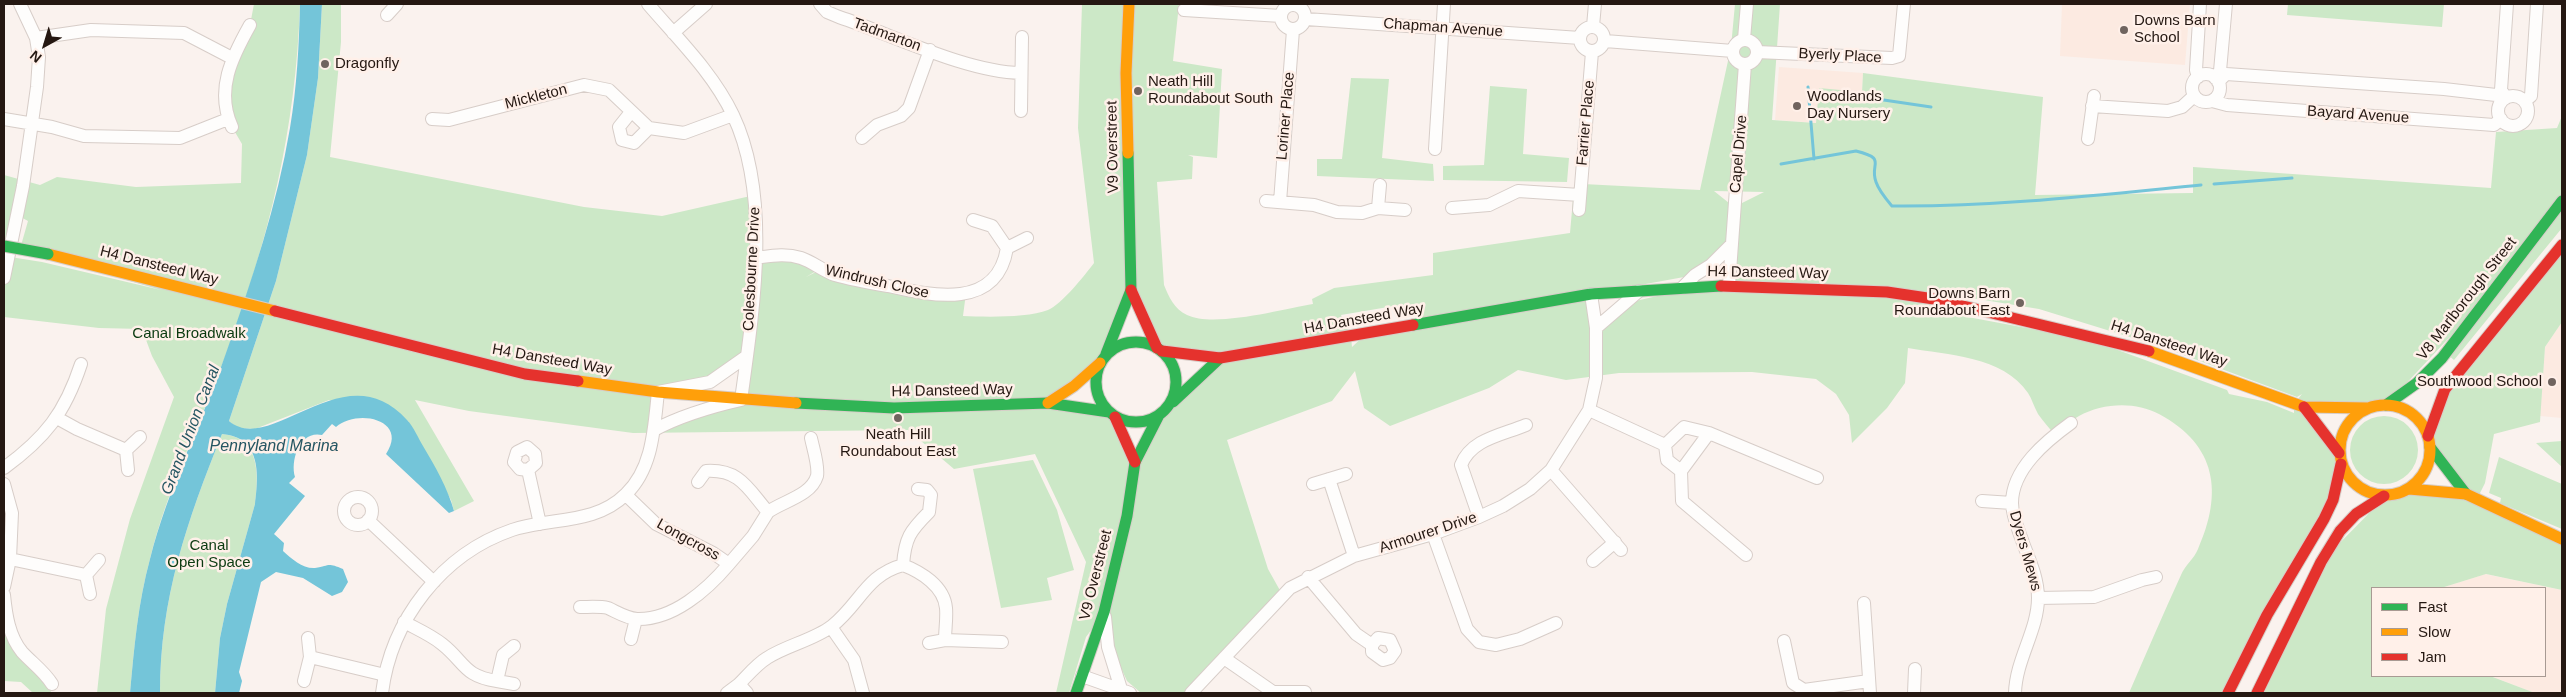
<!DOCTYPE html>
<style>
body{margin:0}
#map{position:relative;width:2566px;height:697px;overflow:hidden;background:#faf2ee;font-family:Arial,sans-serif}
canvas{display:block}
.frame{position:absolute;inset:0;border:5px solid #251812;pointer-events:none}
.legend{position:absolute;left:2371px;top:587px;width:175px;height:90px;box-sizing:border-box;background:#fff0e9;border:1px solid #a89a93;margin:0;padding:6px 9px;list-style:none;font-size:15px;color:#251812}
.legend li{display:flex;align-items:center;gap:10px;height:25px}
.legend b{width:25px;border:1px solid #a89a93}
.north{position:absolute;left:20px;top:20px;width:50px;height:50px;-webkit-text-stroke:4px #fff0e9;paint-order:stroke;rotate:219deg;font-size:14px;font-weight:700;line-height:20px;text-align:center;color:#251812}
.north::after{content:'';display:block;margin:auto;width:18px;height:22px;background:#251812;clip-path:polygon(50% 0,100% 100%,50% 72%,0 100%)}
</style>
<div id="map">
<canvas width="2566" height="697"></canvas>
<div class="frame"></div>
<ul class="legend">
<li><b style="height:6px;background:#30b455"></b>Fast</li>
<li><b style="height:6px;background:#ff9f0a"></b>Slow</li>
<li><b style="height:6px;background:#e5322d"></b>Jam</li>
</ul>
<div class="north">N</div>
</div>
<script>
const c = document.querySelector('canvas').getContext('2d');
c.lineJoin = 'round';
function fillPath(path, color) { c.fillStyle = color; c.fill(path, 'evenodd'); }
function trace(path, color, width, dash) { c.strokeStyle = color; c.lineWidth = width; c.lineCap = dash ? 'butt' : 'round'; c.setLineDash(dash || []); c.stroke(path); }
function label(font, color, halo, rows, align = 'center') {
  c.font = font + ' Arial,sans-serif'; c.lineWidth = 5; c.setLineDash([]); c.textBaseline = 'middle'; c.strokeStyle = halo; c.fillStyle = color; for (const [text, x, y, turn = 0] of rows) {
    c.save(); c.translate(x, y); c.rotate((+turn || 0) * Math.PI / 180); c.textAlign = isNaN(turn) ? turn : align; if (halo) c.strokeText(text, 0, 0); c.fillText(text, 0, 0); c.restore();
  }
}
const built = new Path2D(`
 M2062 4H2190L2185 65 2060 56Z
 M1779 67 1863 73 1862 92 1816 123 1775 120Z
 M2562 322V418L2540 416 2545 347Z
 M2485 574 2562 590V693H2535L2490 676H2545V588H2441Z`);
const green = new Path2D(`
 M254 4H300C296 129 269 239 225 357 200 424 167 489 150 559 138 603 134 648 130 693H97L106 609 130 519 174 397 152 356 142 329 99 328 4 317V256L42 262 161 290 20 249 28 221 17 215 4 246V175L40 185 57 177 136 187 241 183 242 144 232 127 225 102 250 25Z
 M322 4H341V42L330 157 584 207 662 216 755 195V258L781 254 816 271 806 277 816 272 966 293 963 316C985 317 1028 318 1048 310 1061 305 1085 275 1094 263L1078 128 1082 4H1179L1173 61 1222 69 1217 158 1188 155 1193 157 1192 179 1157 182 1164 285C1169 297 1174 309 1187 315 1214 328 1283 309 1313 304L1312 299 1334 288 1433 275V253L1570 233 1573 199 1583 184 1700 190 1731 47 1735 4H1780L1772 120 1816 123 1819 88 1862 92 1863 73 2043 97 2035 195 2193 193V167L2491 188 2496 132 2557 128 2562 116V201L2491 293 2386 405 2368 408 2304 407 2339 453 2333 500 2228 693H2129C2146 654 2163 614 2181 575 2185 565 2194 559 2198 549 2223 493 2217 445 2159 414 2135 401 2102 403 2079 416 2070 421 2063 429 2055 435 2049 428 2043 421 2038 414 2034 407 2032 399 2028 393 2003 356 1947 355 1908 348L1905 383 1887 408 1852 443 1849 415 1836 394 1816 379 1752 372 1619 373 1566 380 1518 370 1489 388 1390 426 1364 408 1355 371 1332 401 1227 440 1268 569 1282 594 1191 693H1141L1127 681 1112 648 1104 613 1086 637 1069 693H1056L1086 562 1035 454 954 469 908 430 633 433 469 411 415 400 474 501 454 511 451 500 408 421 329 400 255 429 237 428 229 421 276 281 307 155 318 78ZM1714 191 1764 192 1734 207ZM1731 245 1729 285 1666 294 1627 303 1596 327 1591 294 1695 275ZM1131 291 1162 351 1220 359 1159 415 1134 461 1109 412 1049 402 1106 354ZM1935 292 2039 309 2162 347 2297 397 2302 394 2294 404V413L2267 402 2229 394 2227 390 2115 349 2048 332 1957 315 1934 299ZM1400 305 1426 322 1366 334 1352 347 1351 337 1341 315ZM747 357 741 400 654 432 658 392 710 382Z
 M2288 4H2444L2442 27 2287 15Z
 M1351 78 1389 79 1382 158 1433 164 1434 181 1317 176V159H1342Z
 M1490 86 1527 89 1523 154 1569 158 1567 182 1443 180V166L1484 165Z
 M2562 210V228L2454 360 2448 355Z
 M2562 245V322L2545 347 2540 422 2494 434 2485 483 2477 499 2562 539V590L2486 574 2441 588H2372V676H2490L2535 693H2257L2321 562 2386 496 2409 489 2465 493 2430 447 2440 396Z
 M2350 450a34 34 0 1 1 68 0a34 34 0 1 1-68 0Z
 M222 434C260 437 259 474 255 504L227 604 220 638 215 693H160C160 598 187 521 222 434Z
 M2562 441V467L2536 443Z
 M2499 457 2562 484V529L2500 503 2501 498 2489 493Z
 M1033 460 1057 510 1074 570 1047 578 1052 600 1001 608 973 469Z
 M4 620 51 691 50 693H33L21 682 4 681Z`);
const water = new Path2D(`
 M300 4H322L318 78 307 155 276 281 229 421C271 457 345 350 407 420 414 427 418 438 423 446 435 466 448 489 454 511L449 513 386 454C409 420 358 408 336 427L332 424 322 435C300 430 290 460 295 477L289 483 305 496 274 534 284 543 283 551C292 559 303 569 315 568 330 566 326 562 343 569L348 582 342 592 332 596 303 578 276 572 261 582 239 672 242 681 239 693H215L220 638 227 604 255 504C259 474 261 437 222 434 187 521 160 598 160 693H130C134 648 138 603 150 559 168 488 202 422 226 353 252 280 277 205 290 128 297 87 299 45 300 4Z`);
const stream = new Path2D(`
 M1808 87 1814 159
 M1873 92V97L1877 99 1931 107
 M1781 164 1856 151C1888 159 1869 163 1876 182 1879 191 1886 199 1892 206 1995 207 2099 195 2201 185
 M2214 184 2292 178`);
const street = new Path2D(`
 M648 4C678 39 713 73 733 115 772 197 753 313 741 400 710 407 682 415 654 430
 M820 4 827 12 839 17C893 35 966 72 1021 73
 M1281 17a12 12 0 1 1 24 0a12 12 0 1 1-24 0Z
 M1184 10 1281 16
 M387 15 397 4
 M1306 19 1580 38
 M1593 26 1595 4
 M1580 39a12 12 0 1 1 24 0a12 12 0 1 1-24 0Z
 M673 33 706 4
 M36 38 91 30 184 33 232 58
 M1744 39 1747 4
 M1733 52a12 12 0 1 1 24 0a12 12 0 1 1-24 0Z
 M1605 41 1733 51
 M1757 52 1892 58 1899 56 1904 4
 M2192 88a14 14 0 1 1 28 0a14 14 0 1 1-28 0Z
 M2198 77 2196 70 2200 4
 M2215 78 2220 71 2226 4
 M2218 82 2226 74 2444 89 2496 95 2502 101
 M2498 111a15 15 0 1 1 30 0a15 15 0 1 1-30 0Z
 M2506 98 2501 90 2507 4
 M2212 101 2227 105 2494 125 2501 119
 M2525 101 2531 96 2537 4
 M2092 106 2168 111 2182 107 2194 96
 M1021 111 1022 37
 M631 112 619 127 622 140 634 143 649 128
 M4 119 52 127 84 136 180 138 228 119
 M432 119 449 120 584 85 609 90 649 128 684 133 733 115
 M232 127C215 90 232 57 250 25
 M862 138 877 125 901 116 909 108 930 50
 M2088 139 2094 96
 M1435 149 1444 4
 M1266 201 1314 205 1337 212 1362 213 1378 208 1405 210
 M1280 202 1293 30
 M1378 208 1380 185
 M1452 208 1489 205 1518 191 1580 195
 M1579 210 1592 52
 M1007 248 1027 238
 M755 258C771 256 785 253 801 258 813 262 823 271 835 275 852 280 870 283 888 286 933 296 997 310 1007 248L992 226 973 220
 M4 278 23 186 37 87 39 57 36 38 20 4
 M1729 285 1745 64
 M1682 288 1695 275 1711 265 1731 245
 M1596 328 1639 291
 M1589 410 1665 445 1684 427 1709 433 1817 478
 M57 418 77 429 126 450
 M1665 445 1667 460 1681 471 1682 501 1746 555
 M4 468C45 438 65 413 81 364
 M128 470 126 450 140 437
 M528 470 520 469 514 462 517 452 527 447 535 454 536 463 528 470 540 524
 M1551 470 1621 550
 M1681 471 1709 433
 M1329 479 1354 556
 M698 482 706 471C740 469 748 489 768 512 783 501 811 496 817 476 819 466 813 448 811 438
 M4 484 12 513 10 559 4 587
 M1313 484 1346 474
 M918 489 927 490 931 495 929 512C910 531 905 538 903 565 921 572 944 586 946 608 947 618 945 630 945 640
 M626 495 656 524 713 553 729 564 753 536 768 512
 M344 511a14 14 0 1 1 28 0a14 14 0 1 1-28 0Z
 M1982 501 2012 503
 M1479 517 1461 465C1471 439 1502 435 1526 425
 M368 520 434 582
 M1433 534 1467 629 1479 642 1496 645 1520 639 1556 623
 M10 559 86 575
 M1593 561 1615 542
 M1308 577 1356 634 1372 645 1378 638 1390 640 1395 651 1390 658 1383 660 1372 652V645
 M90 594 86 575 99 560
 M4 595C6 615 9 636 22 652 32 663 44 671 52 684
 M2038 598 2094 597 2142 580 2156 577
 M1864 603 1870 693
 M580 607C589 607 600 606 608 608 617 612 626 618 637 619 673 620 707 590 729 564
 M1105 617 1108 647 1121 689
 M404 622C417 629 431 635 442 644 465 662 463 676 497 681
 M831 627 854 660 863 693
 M308 638 310 657
 M631 639 636 619
 M1784 641 1793 683 1804 690 1869 681
 M929 643 945 640 1002 642
 M514 646 503 655 497 681 514 684
 M1224 658 1273 692H1305
 M1082 676 1130 693
 M304 681 310 657 385 675
 M382 693C391 620 442 554 512 530 551 517 595 525 626 494 653 468 654 428 658 392L710 382 747 356
 M727 693 739 684
 M747 693 739 684C748 675 757 664 767 658 787 645 814 640 832 626 860 604 866 575 903 565
 M1191 693 1290 588 1354 556 1433 534 1479 517 1503 506 1530 489 1551 470 1589 410 1596 378V328L1591 294
 M1914 693 1915 669
 M2015 693C2016 659 2038 630 2038 598 2038 579 2030 561 2023 543 2019 531 2012 516 2012 503 2012 469 2046 441 2071 423`);
const fast = new Path2D(`
 M1413 325 1591 294 1721 286
 M1096 382a40 40 0 1 1 80 0a40 40 0 1 1-80 0Z
 M1106 354 1131 290 1128 153
 M1173 402 1220 358
 M796 403 894 408 1048 403 1109 412
 M2386 405 2417 383 2442 358 2562 201
 M2430 447 2466 494
 M1076 693 1104 612 1127 516 1135 462 1159 415`);
const slow = new Path2D(`
 M1128 153 1126 73 1129 4
 M48 254 275 311
 M2149 351 2304 407 2368 408
 M578 381 658 392 796 403
 M1048 403 1074 386 1100 363
 M2340 450a45 45 0 1 1 90 0a45 45 0 1 1-90 0Z
 M2409 489 2466 494 2562 539`);
const jam = new Path2D(`
 M1721 286 1887 292 1934 299 2149 351
 M1131 290 1157 348
 M275 311 525 374 578 381
 M1162 351 1220 358 1413 325
 M2304 407 2339 453
 M1115 417 1135 462
 M2428 436 2445 389 2562 245
 M2228 693 2267 615 2324 519 2333 500 2341 464
 M2257 693 2321 562 2340 531 2356 514 2384 496`);
const fastBridge = new Path2D(`
 M4 246 48 254`);
const markers = [
 [2124,30,5,"#70645f"],
 [325,64,5,"#70645f"],
 [1138,91,5,"#70645f"],
 [1797,106,5,"#70645f"],
 [2020,303,5,"#70645f"],
 [2552,382,5,"#70645f"],
 [898,418,5,"#70645f"]
];
const poiNames = [
 ["Downs Barn",2134,21],
 ["School",2134,38],
 ["Dragonfly",335,64],
 ["Neath Hill",1148,82],
 ["Roundabout South",1148,99],
 ["Woodlands",1807,97],
 ["Day Nursery",1807,114],
 ["Downs Barn",2010,294,"right"],
 ["Roundabout East",2010,311,"right"],
 ["Southwood School",2542,382,"right"],
 ["Neath Hill",898,435,"center"],
 ["Roundabout East",898,452,"center"]
];
const streetNames = [
 ["Chapman Avenue",1443,28,4],
 ["Tadmarton",887,35,20],
 ["Byerly Place",1840,56,3],
 ["Mickleton",536,97,-14],
 ["Bayard Avenue",2358,115,4],
 ["Loriner Place",1286,116,-85],
 ["Farrier Place",1586,123,-85],
 ["V9 Overstreet",1113,147,-91],
 ["Capel Drive",1739,154,-85],
 ["H4 Dansteed Way",159,266,14],
 ["Colesbourne Drive",752,269,-87],
 ["H4 Dansteed Way",1768,273,1],
 ["Windrush Close",877,282,13],
 ["V8 Marlborough Street",2467,299,-52],
 ["H4 Dansteed Way",1364,319,-10],
 ["H4 Dansteed Way",2169,344,18],
 ["H4 Dansteed Way",552,360,10],
 ["H4 Dansteed Way",952,391,-1],
 ["Armourer Drive",1428,533,-18],
 ["Longcross",688,540,29],
 ["Dyers Mews",2025,551,74],
 ["V9 Overstreet",1096,575,-76]
];
const parkNames = [
 ["Canal Broadwalk",189,334],
 ["Canal",209,546],
 ["Open Space",209,563]
];
const waterNames = [
 ["Grand Union Canal",191,430,-69],
 ["Pennyland Marina",274,447]
];
fillPath(built, '#fceae1');
fillPath(green, '#cce8c7');
fillPath(water, '#74c5d9');
trace(stream, '#74c5d9', 3);
trace(street, '#d7cdc8', 14);
trace(fast, '#d7cdc8', 13);
trace(slow, '#d7cdc8', 13);
trace(jam, '#d7cdc8', 13);
trace(street, '#fefdfc', 12);
trace(fast, '#30b455', 11);
trace(slow, '#ff9f0a', 11);
trace(jam, '#e5322d', 11);
trace(fastBridge, '#d7cdc8', 13, []);
trace(fastBridge, '#30b455', 11);
for (const [x, y, r, color] of markers) { const dot = new Path2D(); dot.arc(x, y, r, 0, 2 * Math.PI); c.fillStyle = color; c.fill(dot); trace(dot, '#fff0e9', 2); }
label('15px', '#251812', '#fff0e9', poiNames, 'left');
label('15px', '#251812', '#fff0e9', streetNames);
label('15px', '#0b3a10', '#fff0e9', parkNames);
label('italic 16px', '#255562', '#fff0e9', waterNames);
</script>
